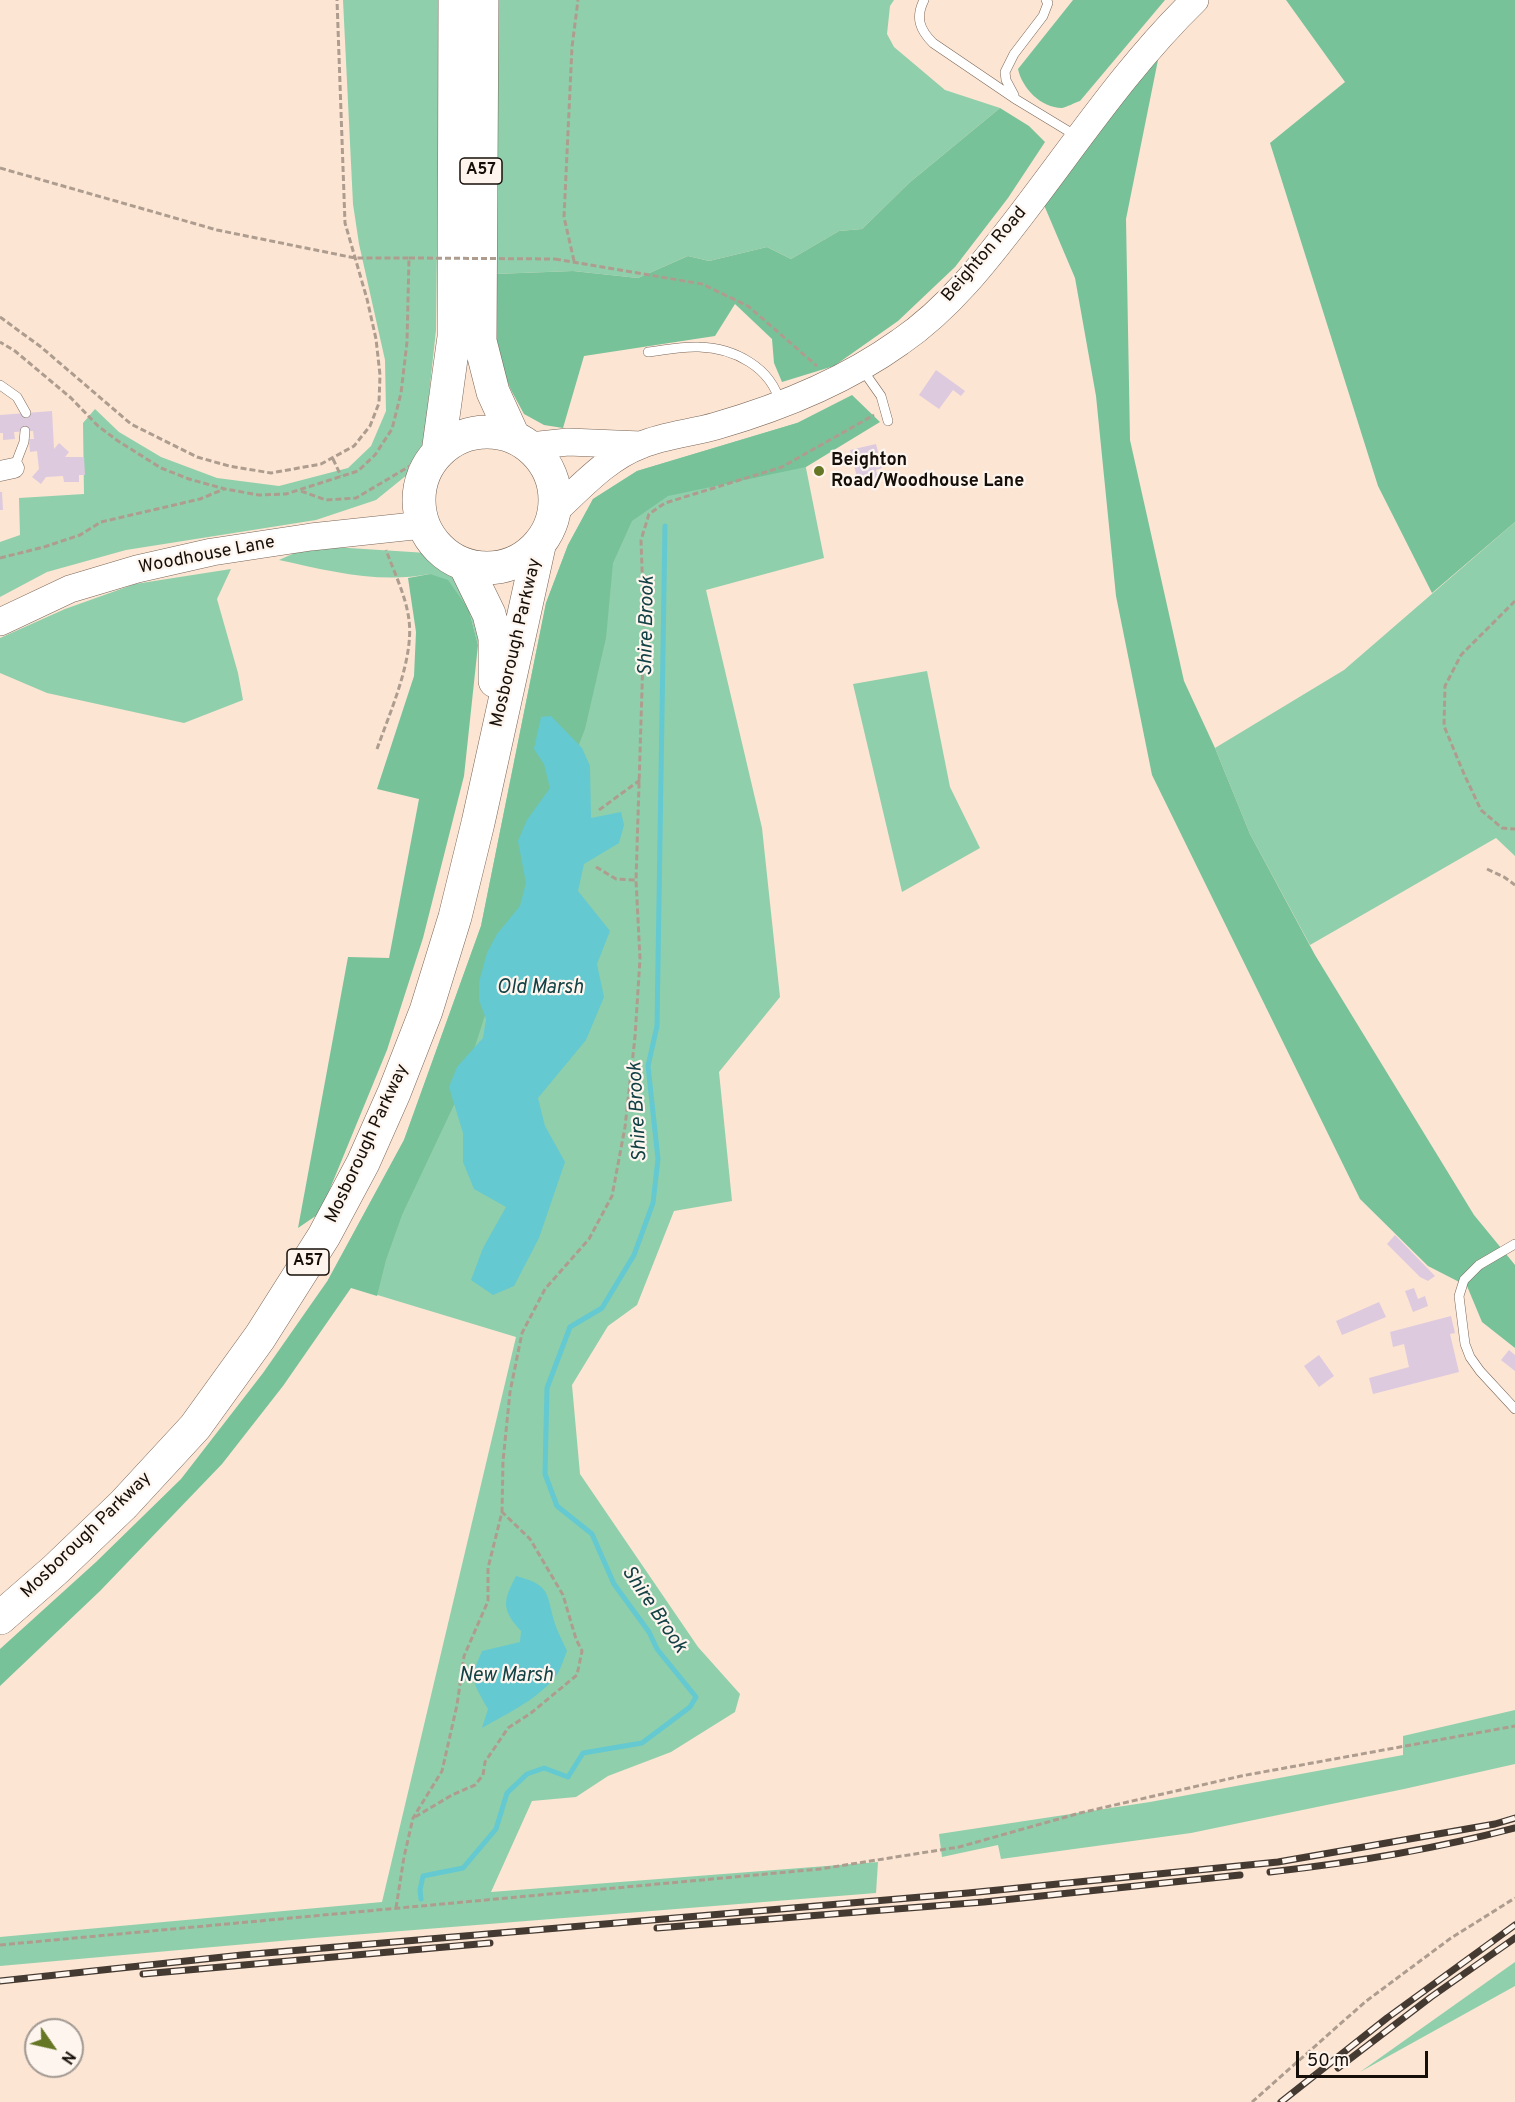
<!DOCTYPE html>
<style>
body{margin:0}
#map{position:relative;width:1515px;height:2102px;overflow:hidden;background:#fce5d3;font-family:Overpass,sans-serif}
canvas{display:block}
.north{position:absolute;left:24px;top:2018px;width:60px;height:60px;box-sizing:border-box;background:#fef5ee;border:2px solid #a19992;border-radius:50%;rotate:124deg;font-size:16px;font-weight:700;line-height:24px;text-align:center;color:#160f09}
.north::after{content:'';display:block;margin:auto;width:21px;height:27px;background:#657624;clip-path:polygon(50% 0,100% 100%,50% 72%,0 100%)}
.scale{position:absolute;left:1296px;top:2051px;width:132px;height:27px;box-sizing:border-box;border:3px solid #160f09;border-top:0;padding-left:8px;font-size:18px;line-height:21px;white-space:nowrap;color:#160f09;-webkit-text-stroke:4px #fef5ee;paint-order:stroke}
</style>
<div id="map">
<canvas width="1515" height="2102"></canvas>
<div class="north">N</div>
<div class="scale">50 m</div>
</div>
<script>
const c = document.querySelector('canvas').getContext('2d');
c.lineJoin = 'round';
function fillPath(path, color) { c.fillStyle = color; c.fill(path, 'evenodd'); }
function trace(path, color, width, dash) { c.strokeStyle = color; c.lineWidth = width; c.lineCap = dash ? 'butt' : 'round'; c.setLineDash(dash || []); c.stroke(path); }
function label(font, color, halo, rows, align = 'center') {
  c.font = font + ' Overpass,sans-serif'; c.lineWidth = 4.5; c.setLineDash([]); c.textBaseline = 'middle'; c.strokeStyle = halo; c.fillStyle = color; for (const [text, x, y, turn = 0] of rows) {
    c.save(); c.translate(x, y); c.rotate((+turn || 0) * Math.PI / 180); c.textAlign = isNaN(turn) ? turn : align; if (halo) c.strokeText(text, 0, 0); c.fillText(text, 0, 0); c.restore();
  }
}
const green = new Path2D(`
 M343 0H440L436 330 424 441 413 470 376 500 316 520 126 550 47 572 0 597V542L20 535 19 498 84 494 83 423 95 409 119 432 161 457 217 478 279 486 348 468 371 446 386 411 385 360 359 244 353 204Z
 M497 0H894L890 6 887 34 894 47 945 90 1000 108 909 183 862 229 839 231 791 259 767 247 709 261 688 256 638 278 573 271 494 274Z
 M797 423 824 558 706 590 762 828 780 997 719 1072 732 1201 674 1211 637 1305 608 1326 572 1385 580 1474 698 1647 740 1694 735 1712 671 1752 608 1776 576 1797 532 1801 491 1892 878 1862 876 1893 314 1938 0 1966V1937L382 1902 516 1337 328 1280 404 1140 481 926 546 603 568 545 593 499 637 471Z
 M1515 522V856L1496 838 1310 945 1250 834 1215 748 1344 670Z
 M333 547 427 553 456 570 480 621 478 645 469 610 430 574C379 584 329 571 279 560L299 551Z
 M231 569 217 599 238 673 243 700 184 723 47 693 0 673V638L65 609 135 584Z
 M927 671 950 787 980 848 902 892 853 684Z
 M1515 1710V1764L1404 1789 1191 1833 1001 1859 998 1845 942 1857 939 1834 1150 1802 1403 1755V1736Z
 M1515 1962V1986L1360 2072Z`);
const forest = new Path2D(`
 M1073 0H1165L1080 101C1074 103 1067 107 1062 108 1041 108 1022 88 1018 69Z
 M1286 0H1515V522L1432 593 1378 486 1270 143 1345 82Z
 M1160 50 1126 219 1130 440 1184 681 1215 748 1250 834 1315 955 1474 1215 1515 1265V1348L1482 1322 1467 1286 1428 1266 1360 1199 1152 775 1116 596 1096 396 1075 278 1044 205Z
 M1000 108 1029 126 1045 142 1008 198 955 267 898 321 834 366 782 382 774 363 772 339 735 304 715 336 584 356 563 428 544 425 524 414 511 390 492 345 494 274 573 271 638 278 688 256 709 261 767 247 791 259 839 231 862 229 909 183Z
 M852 395 880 422 806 467 668 496 632 521 613 563 606 638 585 729 540 844 461 1090 402 1215 386 1260 377 1296 351 1288 283 1386 222 1464 100 1591 0 1686V1649L96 1562 181 1479 263 1373 328 1280 404 1140 481 926 546 603 568 545 593 499 637 471 797 423Z
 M430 574 448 580 469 610 478 645 464 776 423 938 387 1050 320 1213 298 1228 348 957 389 958 419 799 377 789 414 676 416 632 408 578Z`);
const water = new Path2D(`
 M551 716 582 748 590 766 591 818 621 812 624 825 619 843 584 864 578 891 610 931 597 964 604 997 586 1040 538 1098 545 1126 565 1162 539 1238 514 1286 493 1295 471 1280 483 1248 506 1207 474 1189 463 1162V1133L449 1087 457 1067 483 1038 486 1019 479 1000V982L487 953 497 934 520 906 526 883 518 841 527 820 550 788 544 764 534 749 541 717Z
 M516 1576C551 1585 546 1593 555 1624 558 1633 563 1642 567 1651 564 1658 562 1666 558 1673 541 1698 508 1713 482 1728L488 1709C473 1682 469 1680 482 1651L520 1642 521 1631C501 1609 503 1601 516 1576Z`);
const stream = new Path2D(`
 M421 1899 420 1890 423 1876 463 1868 496 1829 507 1793 527 1774 544 1768 568 1777 583 1753 642 1743 690 1707 696 1697 657 1649 649 1632 614 1584 592 1534 557 1506 545 1474 547 1388 570 1327 602 1308 634 1255 653 1203 658 1159 648 1066 657 1026 665 526`);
const building = new Path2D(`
 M936 370 965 391 961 396 953 390 939 409 919 395Z
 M52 411 54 449 59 443 69 452 65 457H84L85 475H79V482H64L63 476 46 477 41 484 32 477 39 469 37 451 30 452 29 439H34L33 431 14 432 15 439 3 440V433H0V415Z
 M876 444 882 468 876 470 878 478 866 481 865 475 857 477 850 450Z
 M0 492H2L3 510H0Z
 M1395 1235 1435 1276 1428 1281 1420 1277 1387 1244Z
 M1414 1288 1418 1299 1425 1296 1428 1306 1413 1312 1405 1291Z
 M1379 1302 1386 1317 1342 1335 1336 1321Z
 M1451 1316 1455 1333 1450 1334 1459 1372 1373 1394 1369 1378 1409 1367 1404 1344 1393 1347 1390 1332Z
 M1509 1350 1515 1355V1371L1501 1360Z
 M1319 1355 1334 1376 1319 1387 1304 1366Z`);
const path = new Path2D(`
 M0 168 217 230 355 258H409L407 342 401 393 392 429 375 455 358 471 286 494 259 495 225 489 189 479 161 468 118 441 98 426 71 398 15 351 0 342
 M555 259 702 284 748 306 817 366
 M574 261 564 217 572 47 578 0
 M0 317 41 347 131 424 197 457 229 466 271 473 321 464 354 446 370 426 379 403 380 375 376 339 367 299 345 223 337 0
 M333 459 341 476
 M301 491 326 500 356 498 415 463
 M0 558 44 547 80 535 101 522 200 499 224 489
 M1515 601 1461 655 1445 686 1444 726 1464 774 1481 810 1502 828 1515 829
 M377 749C390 712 414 659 409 620 406 596 394 572 386 550
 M599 810 640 780
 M596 867 616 879 636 880
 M1487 869 1504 877 1515 885
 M415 1817 452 1795 475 1785 483 1775 485 1762 508 1728 531 1713 577 1675 582 1651 576 1639 563 1595 530 1539 502 1512
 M396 1908 404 1857 413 1818 442 1771 457 1705 464 1656 488 1601V1568L502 1512 503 1461 510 1392 522 1333 545 1289 589 1239 612 1196 625 1127 635 1037 640 959 636 880 644 626 641 540 649 514 665 503 782 467 874 415
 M0 1945 820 1869 959 1847 1080 1813 1241 1776 1515 1726
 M1252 2102 1365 2002 1451 1938 1515 1898`);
const lane = new Path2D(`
 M924 0C915 18 920 30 933 43L1017 100 1078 137
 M1014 95 1006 80 1005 72 1014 54 1043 16 1048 3 1046 0
 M648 352C665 350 682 346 699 347 734 348 771 367 780 403
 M862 369 881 396 888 421
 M0 385 17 397 26 413
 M14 468 24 442 25 431
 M1515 1244 1479 1265 1464 1280 1459 1296 1465 1344 1470 1357 1480 1371 1515 1409`);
const street = new Path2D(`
 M0 471 14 468`);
const secondary = new Path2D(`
 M530 446 568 442 641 445
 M555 511C581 487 608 457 641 445 665 435 692 433 716 426 782 407 844 382 900 342 950 308 988 258 1024 211 1079 139 1130 63 1195 0
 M0 622 70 589 137 569 212 552 311 537 423 525`);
const highway = new Path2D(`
 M482 0 480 341 493 392 513 436
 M419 500a68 68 0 1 1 136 0a68 68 0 1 1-136 0Z
 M438 453 454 337 455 0
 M465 565 489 614 495 638V681
 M0 1618 55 1570 123 1505 195 1427 260 1337 324 1236 363 1163 394 1093 426 1011 455 917 478 823 539 546`);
const rail = new Path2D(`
 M1270 1872C1352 1863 1435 1849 1515 1828
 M657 1928 984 1902 1240 1875
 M143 1974 490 1943
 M0 1981 242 1955 968 1893 1278 1862 1495 1824 1515 1818
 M1338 2068 1431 1997 1515 1938
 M1281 2102 1387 2018 1515 1925`);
const pathBridge = new Path2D(`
 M409 258 555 259`);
const markers = [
 [819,471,6,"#657624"]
];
const shields = [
 [481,171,42],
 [308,1262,42]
];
const shieldNames = [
 ["A57",481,171],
 ["A57",308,1262]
];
const streetNames = [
 ["Beighton Road",985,255,-49],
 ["Woodhouse Lane",207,556,-11],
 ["Mosborough Parkway",517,643,-77],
 ["Mosborough Parkway",368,1144,-65],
 ["Mosborough Parkway",87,1536,-44]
];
const poiNames = [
 ["Beighton",831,461],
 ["Road/Woodhouse Lane",831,482]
];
const waterNames = [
 ["Shire Brook",648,626,-89],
 ["Old Marsh",540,989],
 ["Shire Brook",639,1112,-93],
 ["Shire Brook",653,1610,56],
 ["New Marsh",506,1677]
];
fillPath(green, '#90cfab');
fillPath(forest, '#78c29a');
fillPath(water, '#64c9d1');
trace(stream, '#64c9d1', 5);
fillPath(building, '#ddcadf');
trace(lane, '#7a6657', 10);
trace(street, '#7a6657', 21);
trace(secondary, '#7a6657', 28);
trace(highway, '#7a6657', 34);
trace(path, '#ae9d8f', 3, [6, 3]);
trace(lane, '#fff', 9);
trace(street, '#fff', 20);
trace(secondary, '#fff', 27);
trace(highway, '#fff', 33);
trace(rail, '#443a32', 7);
trace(rail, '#fef5ee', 4.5, [14]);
trace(pathBridge, '#ae9d8f', 3, [6, 3]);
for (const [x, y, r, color] of markers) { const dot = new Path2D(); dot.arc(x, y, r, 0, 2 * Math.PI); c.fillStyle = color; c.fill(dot); trace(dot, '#fef5ee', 2); }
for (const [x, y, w] of shields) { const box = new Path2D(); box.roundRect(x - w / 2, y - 13, w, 26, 4.5); c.fillStyle = '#fef5ee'; c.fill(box); trace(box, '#160f09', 1.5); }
label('bold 16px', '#160f09', null, shieldNames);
label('18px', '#160f09', '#fef5ee', streetNames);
label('bold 18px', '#160f09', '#fef5ee', poiNames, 'left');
label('italic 20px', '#134246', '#fef5ee', waterNames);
</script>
